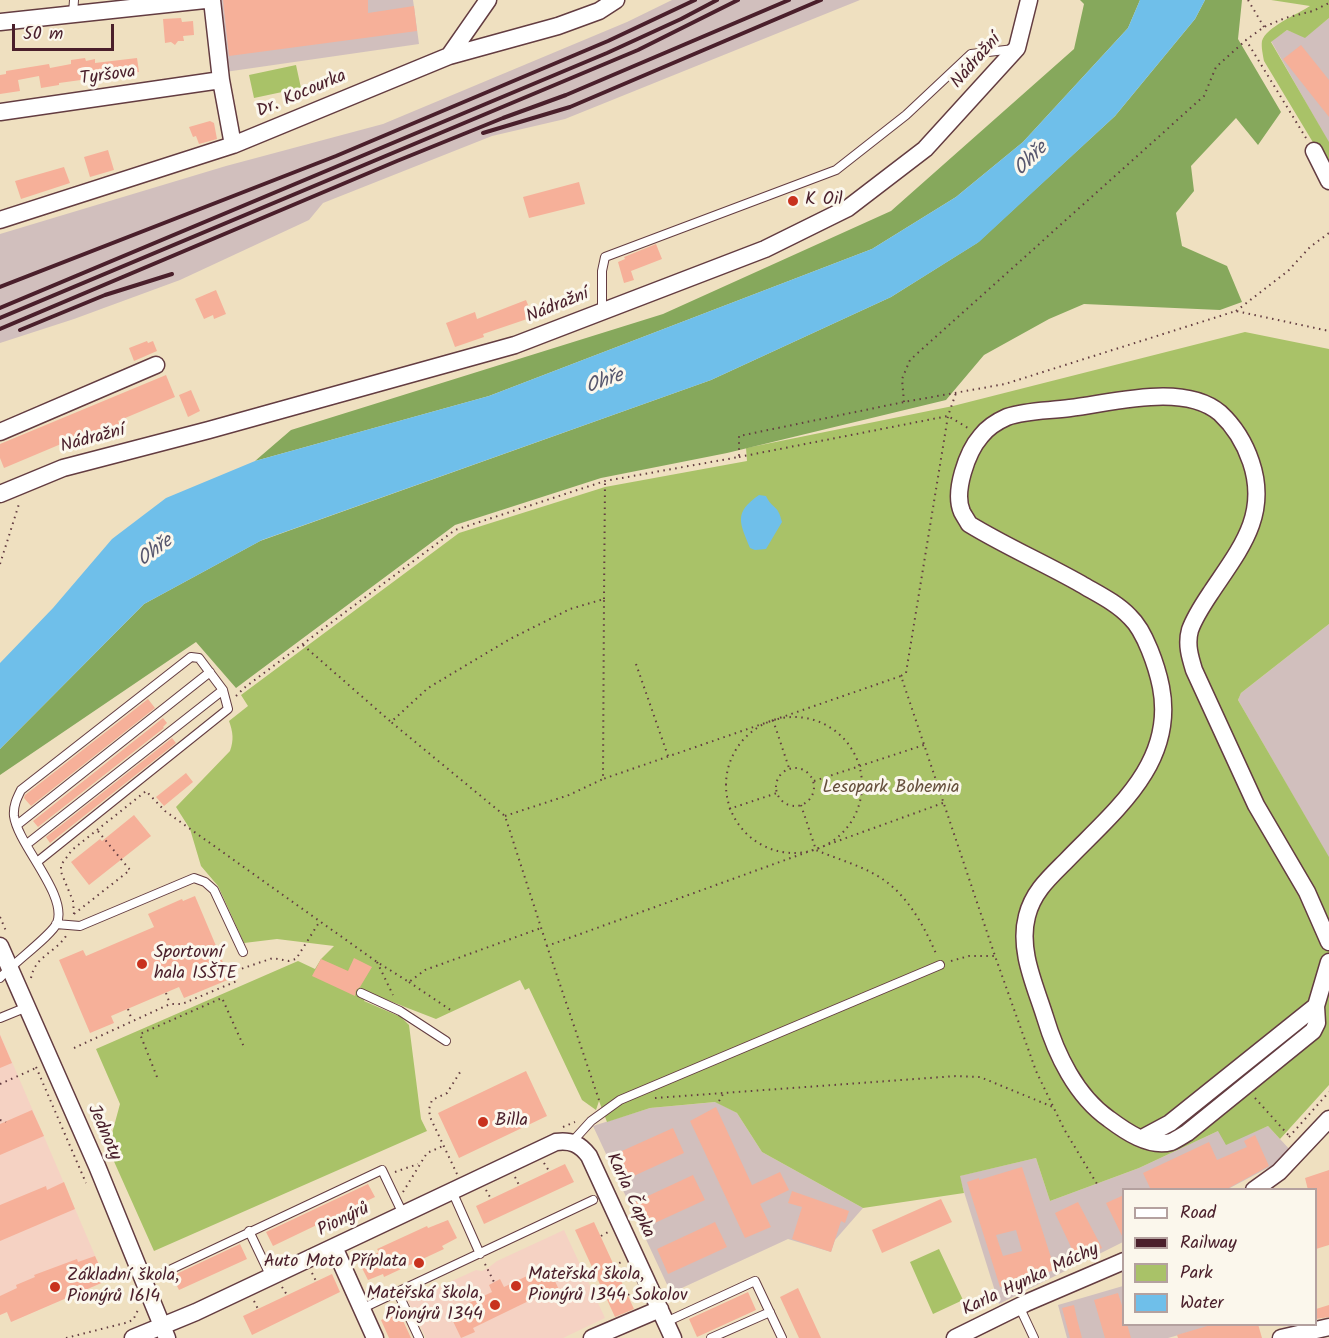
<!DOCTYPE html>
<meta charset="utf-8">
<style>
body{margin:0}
#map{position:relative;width:1329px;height:1338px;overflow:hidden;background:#efe0c0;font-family:Kalam,sans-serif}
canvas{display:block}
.legend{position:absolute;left:1122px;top:1188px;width:195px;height:138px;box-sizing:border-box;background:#fbf7ec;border:2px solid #b4a19f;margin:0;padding:8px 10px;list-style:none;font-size:18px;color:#4a1f2b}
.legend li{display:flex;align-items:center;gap:12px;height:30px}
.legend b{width:30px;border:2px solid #b4a19f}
.scale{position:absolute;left:12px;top:24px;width:102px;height:27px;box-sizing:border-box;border:3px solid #4a1f2b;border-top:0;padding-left:8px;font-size:18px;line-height:21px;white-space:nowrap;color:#4a1f2b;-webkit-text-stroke:4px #fbf7ec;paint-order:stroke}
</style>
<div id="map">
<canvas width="1329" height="1338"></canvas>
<ul class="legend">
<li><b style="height:8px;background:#fff"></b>Road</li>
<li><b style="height:8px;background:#4a1f2b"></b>Railway</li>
<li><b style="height:16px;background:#a9c268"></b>Park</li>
<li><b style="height:16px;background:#6fbfea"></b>Water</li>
</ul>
<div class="scale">50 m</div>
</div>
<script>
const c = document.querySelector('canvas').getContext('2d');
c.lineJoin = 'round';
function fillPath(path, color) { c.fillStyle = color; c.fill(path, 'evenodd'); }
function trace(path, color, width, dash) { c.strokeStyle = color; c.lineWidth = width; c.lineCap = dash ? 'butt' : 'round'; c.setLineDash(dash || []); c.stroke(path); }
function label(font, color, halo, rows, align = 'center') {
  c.font = font + ' Kalam,sans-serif'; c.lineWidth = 6; c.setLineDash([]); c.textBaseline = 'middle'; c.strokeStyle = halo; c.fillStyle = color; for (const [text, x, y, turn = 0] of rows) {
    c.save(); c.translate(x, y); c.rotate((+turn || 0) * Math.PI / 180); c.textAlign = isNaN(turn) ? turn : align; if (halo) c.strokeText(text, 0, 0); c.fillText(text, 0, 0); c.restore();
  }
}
const built = new Path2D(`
 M0 1034 106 1281 11 1322 7 1312 0 1315Z
 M564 1230 605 1318 563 1338H426L408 1301 476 1270 482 1271 488 1268 497 1261Z`);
const industrial = new Path2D(`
 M218 0H413L419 44 225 72Z
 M672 0H860L565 119 492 136 323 203 309 220 180 280 74 319 0 343V234L226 166 383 124 627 22Z
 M1329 18V143L1271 41 1287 30 1305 37Z
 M1329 624V858L1238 700 1241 693Z
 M716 1102 737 1113 762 1152 863 1208 835 1240 831 1252 788 1239 671 1293 593 1126 650 1108Z
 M1268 1126 1292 1152 1277 1163 1228 1189 1124 1190 1123 1242 999 1304 959 1176 1036 1158 1050 1201 1139 1168 1218 1131 1249 1134Z
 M1123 1286 1124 1324 1214 1325 1168 1338H1067L1058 1305Z`);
const green = new Path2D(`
 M1271 0H1329V18L1305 38 1287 30 1271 42 1329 142V169L1264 61C1263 55 1261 47 1262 41 1266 27 1298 14 1310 6Z
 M296 65 301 88 254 98 249 75Z
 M1245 332 1329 349V624L1241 693 1238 700 1329 857V1085L1280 1139 1268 1126 1226 1145 1218 1131 1139 1168 1050 1201 1036 1158 960 1176 964 1193 863 1208 762 1152 737 1113 715 1102 650 1108 607 1122 599 1101 596 1110 582 1100 529 988 525 990 520 980 436 1019 369 993 364 1001 401 1017 409 1025 421 1119 427 1131 154 1251 108 1148 120 1104 96 1049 298 961 315 969 321 959 334 946 277 939 244 943 218 886 201 866 190 829 176 807 230 751C234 740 233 732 229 721L248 706 241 695 459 533 605 487 747 461 746 448 953 406Z
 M939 1249 963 1300 933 1314 910 1262Z`);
const forest = new Path2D(`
 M1080 0H1140L1128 28 1023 142 956 197 872 249 489 396 255 461 291 430 663 314 891 211 1074 49 1084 4Z
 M1205 0H1242L1238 39 1281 112 1258 145 1236 118 1191 166 1194 191 1176 213 1182 246 1227 266 1242 302 1220 310 1084 304 1049 319 984 355 946 400 727 453 601 478 455 525 236 688 196 642 0 775V749L144 604 260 541 711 380 891 297 977 243 1115 116 1195 19Z`);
const water = new Path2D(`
 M1140 0H1205L1195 19 1115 116 979 242 891 297 711 380 262 540 144 604 0 749V663L53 608 112 539 166 498 255 461 489 396 872 249 956 197 1023 142 1128 28Z
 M759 495 766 496C772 509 778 504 782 522L766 549 755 550 750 548C740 523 733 513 759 495Z`);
const building = new Path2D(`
 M223 0H368V13L414 6 417 31 229 56Z
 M181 18 182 22 193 21 194 35 183 36 184 41H178L175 45 171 42 165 43 163 19Z
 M1301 45 1329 80V117L1283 59Z
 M85 58 86 61 95 59V63L137 58 139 72 59 83V85L41 88 39 76 18 80 20 91 0 94V75L6 74V71L49 64 50 68 71 64V60Z
 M210 121 214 123 217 139 199 144 196 136 193 137 189 127Z
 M108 150 114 170 90 177 84 157Z
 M64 167 70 183 21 199 15 181Z
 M579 182 585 204 529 218 523 197Z
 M656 244 662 259 631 271 634 280 624 283 618 262 625 259 624 257Z
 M216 290 226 314 214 319 213 315 204 319 195 299Z
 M526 300 533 317 483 334 484 337 455 347 446 323 475 312 477 319Z
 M147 341 148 343 153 341 157 351 134 361 129 348Z
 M166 375 175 397 118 421 120 425 113 428 115 431 71 449 70 446 63 449 61 444 4 468 0 458V444Z
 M191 390 200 411 188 417 179 395Z
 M148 699 155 708 31 806 24 798 25 795Z
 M163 718 167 723 163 727 164 728 38 827 33 821Z
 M172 738 176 743 50 843 46 837Z
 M186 773 193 782 164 806 156 797Z
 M134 815 151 836 89 885 71 862 100 839 102 841Z
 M195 896 230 979 184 998 179 987 111 1016 114 1023 90 1033 59 960 83 950 86 956 154 927 148 914 182 899 183 901Z
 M354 958 372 967 360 987 356 990 355 996 312 976 321 959 348 971Z
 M0 1035 12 1063 0 1068Z
 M526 1071 547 1116 459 1158 438 1113Z
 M716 1107 752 1185 780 1172 789 1190 760 1204 771 1227 745 1238 690 1121Z
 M32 1110 44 1136 0 1155V1124Z
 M673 1128 684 1153 625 1180 613 1155Z
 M1255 1135 1269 1166 1225 1190H1151L1143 1173 1209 1142 1217 1160 1247 1147 1244 1141Z
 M565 1164 574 1182 484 1224 476 1206Z
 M1022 1167 1055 1270 1000 1287 967 1182 979 1178V1180ZM1016 1230 1022 1251 1003 1256 996 1235Z
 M1329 1170V1245L1316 1249V1190H1308L1305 1178Z
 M693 1175 705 1200 646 1227 635 1202Z
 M64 1182 75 1209 0 1241V1205L46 1186 47 1190Z
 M368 1184 375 1197 273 1246 266 1232Z
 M792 1191 849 1211 845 1223 841 1221 831 1252 792 1239 802 1207 788 1203Z
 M1124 1195V1240L1106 1203Z
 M941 1199 952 1222 882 1253 872 1230Z
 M1078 1202 1102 1248 1077 1260 1055 1213Z
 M448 1220 457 1238 442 1246 444 1249 384 1277 383 1274 368 1280 359 1262 379 1252 377 1249 427 1226 428 1228Z
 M594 1222 634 1309 615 1317 575 1230Z
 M715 1222 727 1247 668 1274 657 1249Z
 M240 1244 247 1259 179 1290 172 1276Z
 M95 1256 106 1281 11 1322 7 1312 0 1315V1296L17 1288 16 1285 35 1277 34 1275 77 1259 78 1262Z
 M550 1270 560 1292 546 1298 543 1294 473 1328 475 1332 461 1338 451 1317 472 1308 469 1303 492 1292 489 1285 500 1279 504 1287 527 1276 529 1280Z
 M332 1274 340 1292 252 1335 243 1316Z
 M798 1288 821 1338H799L780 1297Z
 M748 1292 756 1310 697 1337 689 1319Z
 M1118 1293 1124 1312V1324H1127L1131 1338H1105L1094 1300Z
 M1074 1305 1077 1319 1082 1338H1070L1062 1308Z
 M1329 1305V1317L1316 1319V1309Z
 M399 1312 411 1338H389L381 1320Z
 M1214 1324H1258L1262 1338H1178L1177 1335Z`);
const path = new Path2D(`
 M1248 0 1264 27
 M1306 138 1246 40 1264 27 1285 18 1313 11 1329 3
 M1236 311 1288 271 1310 247 1329 233
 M904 402 902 379 910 360 1204 96 1216 67 1246 40
 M739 457 948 416 968 428
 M0 564 19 504
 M604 599 605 482
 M303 645 391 722
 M636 664 668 756
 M901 676 906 673 948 416 956 393
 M236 696 244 688 455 530 605 481 739 457V436L904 402 1005 384 1236 311 1329 331
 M726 785a68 68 0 1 1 136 0a68 68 0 1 1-136 0Z
 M773 720 789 768
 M776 787a19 19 0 1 1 38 0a19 19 0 1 1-38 0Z
 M814 781 924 745
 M801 805 816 850C839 860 868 867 888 883 911 901 926 930 937 956
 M729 809 777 793
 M505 816 569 795 603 779
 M74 914 73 901 61 872V865L72 850 146 791 165 811 377 962 409 982 425 970 541 928
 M74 914 130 870 97 830
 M0 917 6 931
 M547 946 505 816 391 722 428 688 510 639 570 609 604 599 603 779 901 676 995 956 1036 1071 1064 1129 1097 1184
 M951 961 969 956H995
 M377 962 393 995
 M31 978C35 956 55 953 66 936
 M409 982 452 1011
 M166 993 170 1004
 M128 1009 132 1020
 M74 1048 170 1004H182L237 981 232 972 273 958 288 961 296 959 320 921
 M36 1067 86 1183
 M157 1077 140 1034 222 998 244 1047
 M0 1084 36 1068
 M655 1098 956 1076 980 1077 1053 1107
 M1255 1098 1291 1138
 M599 1100 547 946 943 803
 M719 1101 723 1094
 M0 1120 6 1122
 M563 1127 575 1122
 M1289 1137 1329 1092
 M544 1163 549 1171
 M395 1172 418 1164
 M457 1174 430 1117 429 1109 432 1100 447 1093 462 1069
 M515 1177 519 1185
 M486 1190 491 1199
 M403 1192 427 1153 443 1146
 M601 1236 608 1232
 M485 1264 494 1282
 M614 1266 621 1262
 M312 1273 316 1281
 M282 1287 287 1295
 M628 1295 635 1291
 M254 1301 258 1309
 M66 1338 125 1323 133 1320 138 1310`);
const lane = new Path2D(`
 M73 14 74 0
 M602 310V271L605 257 836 170 906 115 971 54 1014 49
 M17 825 210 672
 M27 844 223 690
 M56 924 80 926 194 878 205 882 214 890 243 952
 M0 978C12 964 52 935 57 923 68 895 18 845 14 816 13 806 17 798 21 790L191 657 199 658 223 690 228 709 37 862
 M361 993 400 1011 446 1041
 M0 1018 27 1007
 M572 1142 591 1121 620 1100 940 965
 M452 1191 480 1254
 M249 1231 271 1277
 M144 1282 382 1170 403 1214
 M398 1293 419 1338
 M1019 1306 1034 1338
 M361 1309 593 1200
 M666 1322 755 1281 782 1338
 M711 1338 770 1312`);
const street = new Path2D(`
 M212 0 221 80 233 145
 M0 22 205 0
 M449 56 488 0
 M0 112 221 80
 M1314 151 1329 181
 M0 220 233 145 449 56 558 26 599 11 616 0
 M0 432 156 365
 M0 494 63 468 209 430 515 345 765 249 848 208 925 149 1017 48 1029 0
 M1329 942 1307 892 1256 805 1194 670C1190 657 1186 644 1190 630 1195 616 1204 603 1212 591 1240 549 1269 515 1251 462 1245 444 1234 426 1220 413 1184 382 1112 403 1070 408 1049 411 1027 410 1007 417 998 421 987 428 981 436 967 452 953 492 962 512 964 516 967 520 969 524 1005 546 1044 563 1081 584 1098 594 1117 603 1130 617 1145 631 1157 667 1161 687 1176 764 1113 812 1066 861 1049 878 1033 892 1027 916 1018 950 1035 985 1045 1017 1056 1054 1076 1096 1109 1119 1125 1131 1149 1148 1171 1142 1176 1140 1182 1136 1187 1133L1313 1031 1317 1023 1316 1006 1329 962
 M0 946 97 1166 167 1338
 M1142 1138 1170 1123 1316 1006
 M1254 1190 1279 1172 1329 1119
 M334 1247 375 1338
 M133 1338 196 1312 556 1142C571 1140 580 1144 589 1156L673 1338
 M592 1338 660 1309
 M955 1338 1026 1303 1124 1261
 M1281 1338 1329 1327`);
const rail = new Path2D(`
 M483 133 570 107 821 0
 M0 287 336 156 608 41 695 0
 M0 308 607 53 681 19 717 0
 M0 318 638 50 738 0
 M0 329 397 161 503 118 566 95 789 0
 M20 330 105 295 172 274`);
const markers = [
 [793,201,6,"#c8321e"],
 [142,964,6,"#c8321e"],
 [483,1122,6,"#c8321e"],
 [419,1263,6,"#c8321e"],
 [516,1286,6,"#c8321e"],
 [55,1287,6,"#c8321e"],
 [495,1305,6,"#c8321e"]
];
const streetNames = [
 ["Nádražní",977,62,-49],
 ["Tyršova",108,77,-8],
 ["Dr. Kocourka",302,95,-23],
 ["Nádražní",558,307,-22],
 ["Nádražní",93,440,-15],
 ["Jednoty",103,1133,66],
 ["Karla Čapka",629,1196,65],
 ["Pionýrů",344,1221,-26],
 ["Karla Hynka Máchy",1031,1281,-25]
];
const poiNames = [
 ["K Oil",805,201],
 ["Sportovní",154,954],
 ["hala ISŠTE",154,975],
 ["Billa",495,1122],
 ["Auto Moto Příplata",407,1263,"right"],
 ["Mateřská škola,",528,1276],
 ["Pionýrů 1344 Sokolov",528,1297],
 ["Základní škola,",67,1277],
 ["Pionýrů 1614",67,1298],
 ["Mateřská škola,",483,1295,"right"],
 ["Pionýrů 1344",483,1316,"right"]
];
const parkNames = [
 ["Lesopark Bohemia",891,789]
];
const waterNames = [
 ["Ohře",1032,160,-45],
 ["Ohře",605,383,-20],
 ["Ohře",156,552,-37]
];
fillPath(built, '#f5d2c3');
fillPath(industrial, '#d1bfbd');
fillPath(green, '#a9c268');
fillPath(forest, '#86a85c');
fillPath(water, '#6fbfea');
fillPath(building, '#f6b099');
trace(lane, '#633c41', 10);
trace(street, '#633c41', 19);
trace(path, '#633c41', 2, [1.5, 4.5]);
trace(lane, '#fff', 8);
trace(street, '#fff', 16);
trace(rail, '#4a1f2b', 4);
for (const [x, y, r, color] of markers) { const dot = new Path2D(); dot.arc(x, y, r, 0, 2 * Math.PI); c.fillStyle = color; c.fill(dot); trace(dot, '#fbf7ec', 2); }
label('18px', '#4a1f2b', '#fbf7ec', streetNames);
label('18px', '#4a1f2b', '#fbf7ec', poiNames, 'left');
label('18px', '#66503d', '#fbf7ec', parkNames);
label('italic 20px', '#57576e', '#fbf7ec', waterNames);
</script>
